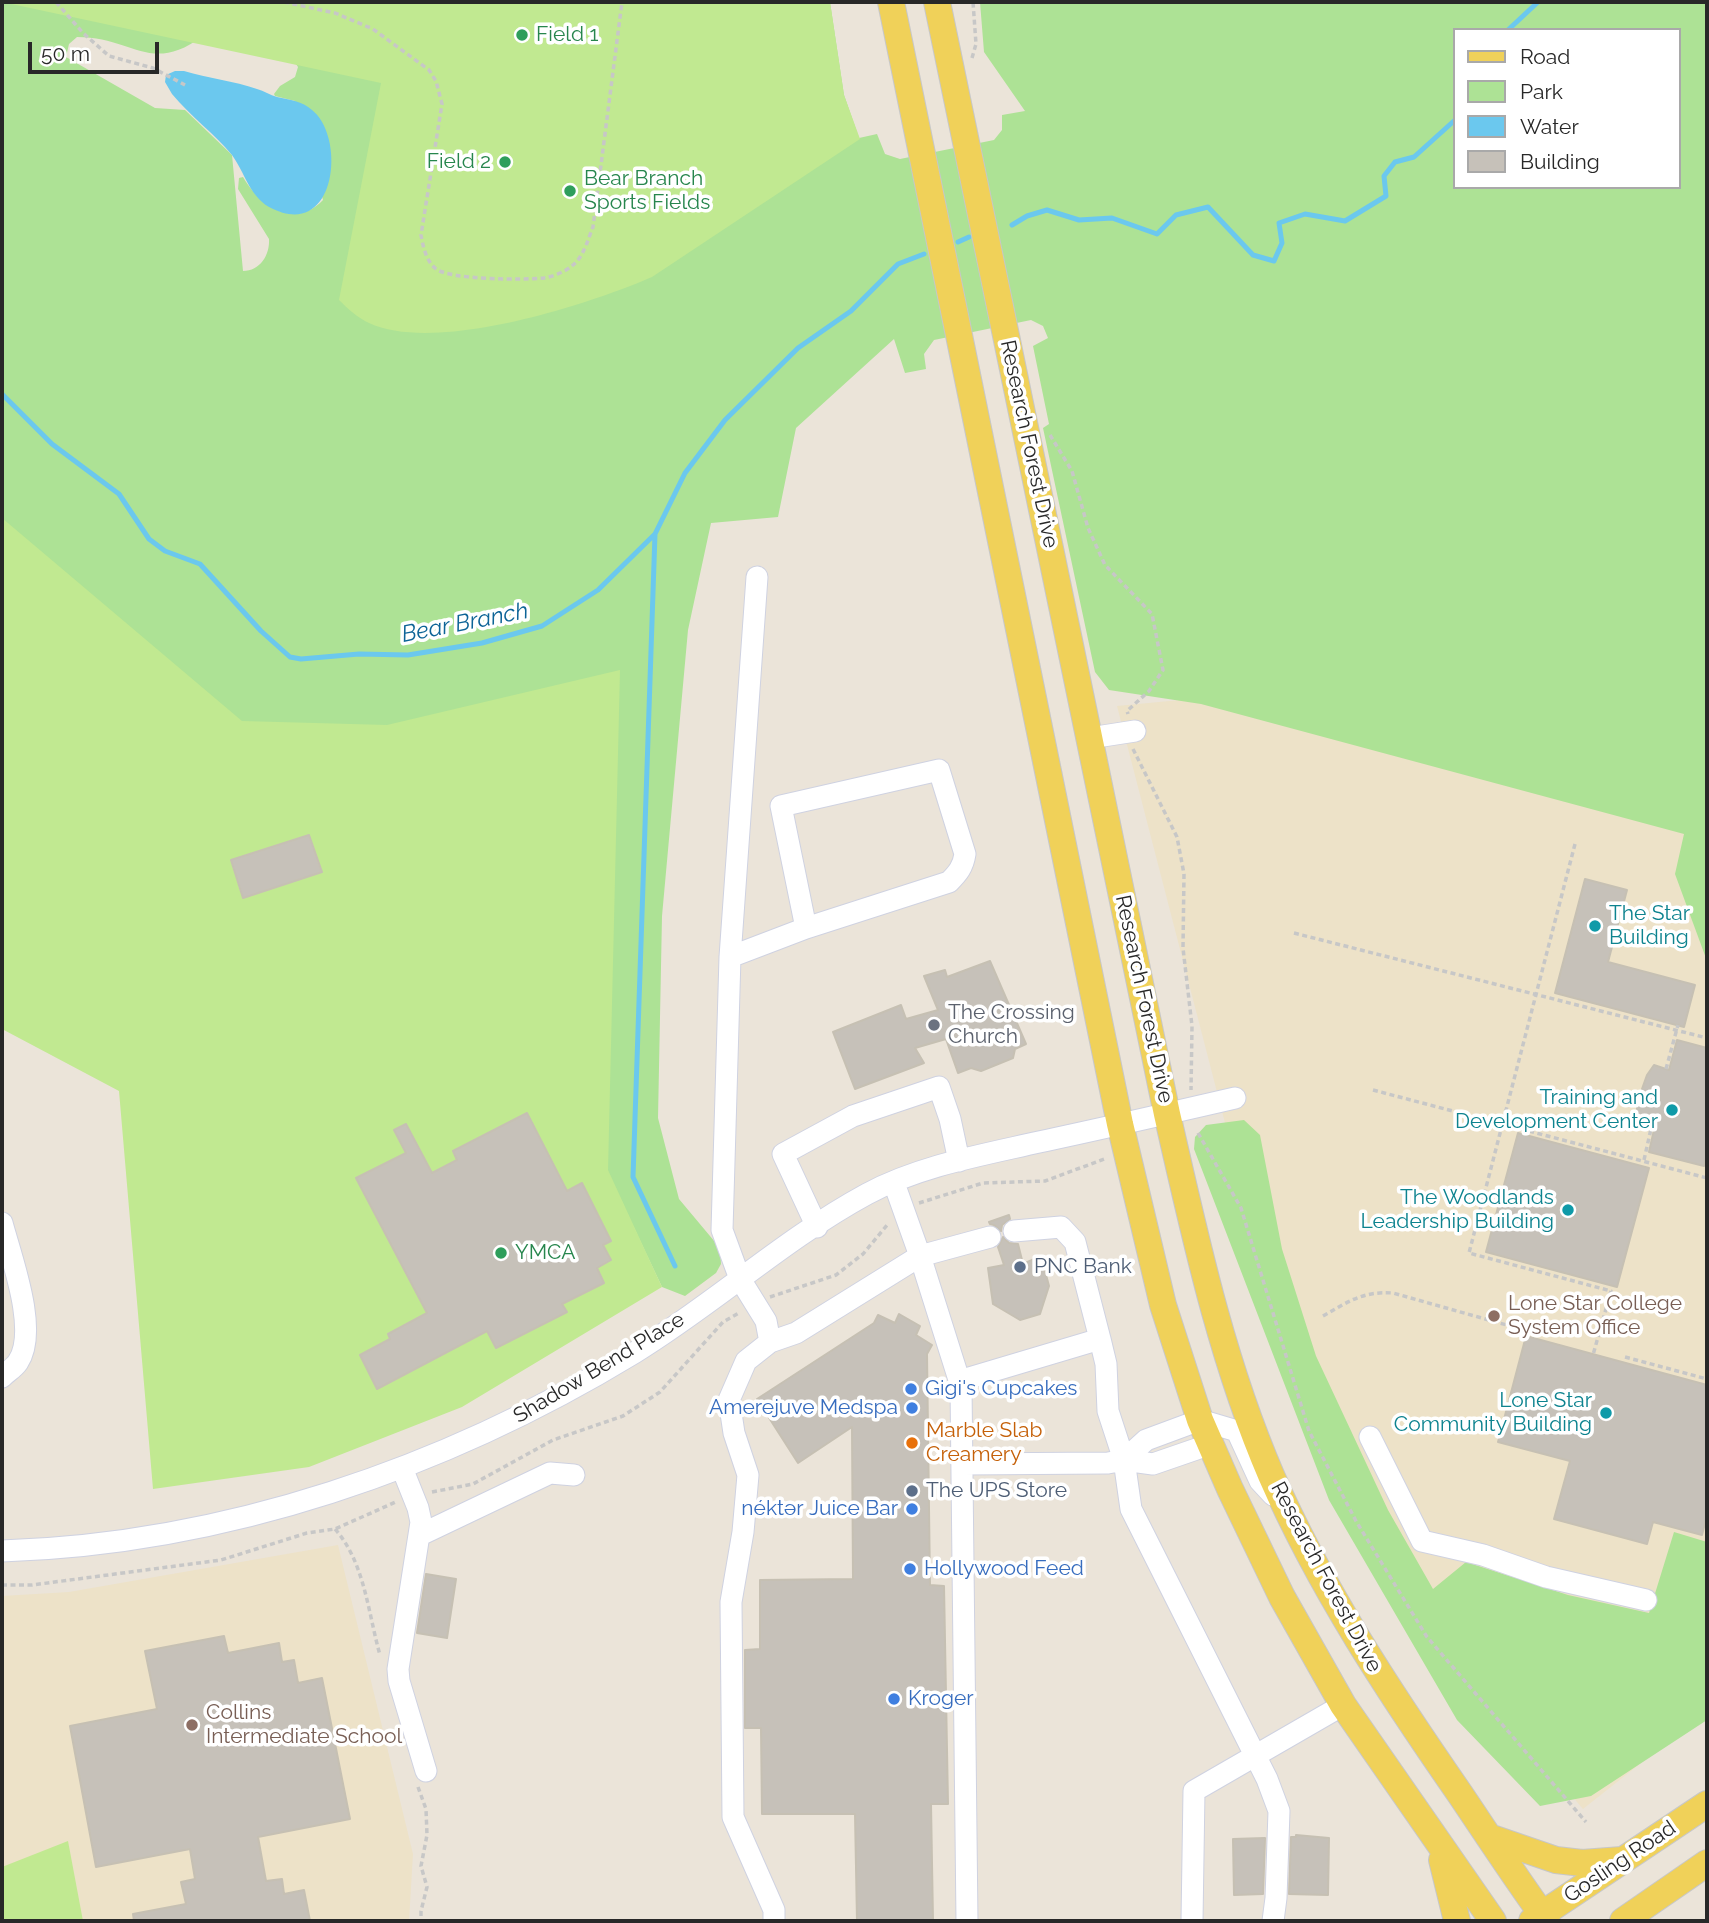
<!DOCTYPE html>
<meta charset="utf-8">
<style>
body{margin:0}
#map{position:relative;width:1709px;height:1923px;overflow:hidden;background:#ebe4d9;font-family:Raleway,sans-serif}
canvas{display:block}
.frame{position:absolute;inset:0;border:4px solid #282828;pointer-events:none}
.legend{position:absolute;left:1453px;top:28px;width:228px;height:161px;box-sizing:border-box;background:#fff;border:2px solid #a9a9a9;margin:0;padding:9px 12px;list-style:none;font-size:21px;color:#282828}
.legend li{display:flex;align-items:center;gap:14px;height:35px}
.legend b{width:35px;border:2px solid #a9a9a9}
.scale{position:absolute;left:28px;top:42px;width:131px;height:32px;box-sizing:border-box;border:4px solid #282828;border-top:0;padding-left:9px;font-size:21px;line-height:24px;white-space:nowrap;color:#282828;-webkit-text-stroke:5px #fff;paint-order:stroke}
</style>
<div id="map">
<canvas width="1709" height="1923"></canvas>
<div class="frame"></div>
<ul class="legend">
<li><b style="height:9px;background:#f0d159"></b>Road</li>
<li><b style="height:19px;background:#ade295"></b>Park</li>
<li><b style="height:19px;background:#6bc8ee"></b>Water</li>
<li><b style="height:19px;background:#c6c1b9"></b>Building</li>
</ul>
<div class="scale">50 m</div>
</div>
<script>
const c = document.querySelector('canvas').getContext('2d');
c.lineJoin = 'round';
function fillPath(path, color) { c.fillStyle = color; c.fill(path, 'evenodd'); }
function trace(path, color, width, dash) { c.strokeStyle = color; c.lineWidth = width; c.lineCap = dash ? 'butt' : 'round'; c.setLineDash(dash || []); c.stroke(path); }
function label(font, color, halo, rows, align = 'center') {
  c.font = font + ' Raleway,sans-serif'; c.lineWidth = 7; c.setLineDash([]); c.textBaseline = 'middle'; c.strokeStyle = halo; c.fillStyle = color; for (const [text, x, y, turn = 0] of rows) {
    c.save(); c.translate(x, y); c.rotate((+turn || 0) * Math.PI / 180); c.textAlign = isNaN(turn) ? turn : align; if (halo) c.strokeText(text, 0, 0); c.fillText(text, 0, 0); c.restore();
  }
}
const education = new Path2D(`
 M1201 698 1690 831 1707 855V1697L1703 1714 1583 1809 1437 1638 1246 1204 1117 706Z
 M338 1545 413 1854 409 1921H2V1596L69 1592Z`);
const green = new Path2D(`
 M2 2H830L844 95 859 138 877 134 885 154 900 159 994 140 1002 130V115L1025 111 984 52 980 2H1707V961L1675 874 1684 834 1201 704 1109 690 1095 672 1043 428 1049 424 1033 346 1048 338 1043 326 1031 320 934 340 924 354 926 369 905 373 894 339 796 428 778 517 711 523 688 630 662 916 658 1118 679 1199 720 1248 721 1264 716 1273 685 1296 662 1287 607 1171 479 783 2 660ZM1455 30H1679V187H1455ZM203 36 296 64 298 67 295 77 280 86 274 94 275 96 295 101 323 200C294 230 260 206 243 177L239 178 238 189 269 239C270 255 260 271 243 271L232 155 185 110 155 108 66 57 69 44 77 37C133 37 150 75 203 36Z
 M1244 1120 1260 1135 1282 1249 1316 1356 1388 1510 1433 1589 1466 1562 1568 1595 1649 1613 1674 1532 1707 1542V1720L1591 1796 1540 1806 1457 1720 1329 1500 1194 1149 1195 1137 1206 1125Z`);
const pitch = new Path2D(`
 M2 2H830L844 95 860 139 652 277C587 305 436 354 369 323 358 318 348 309 339 300L381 83Z
 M2 518 242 721 387 725 620 670 608 1170 662 1287 462 1407 309 1467 153 1489 119 1091 2 1029Z
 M68 1841 83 1921H2V1867Z`);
const water = new Path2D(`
 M175 71H184C208 78 234 81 257 89 264 91 270 95 277 97 290 100 302 101 312 110 347 138 336 243 269 207 249 195 245 173 232 155 215 134 190 116 172 94L165 82 166 75Z`);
const stream = new Path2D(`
 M1508 30 1538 2
 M1012 225 1027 216 1047 210 1079 220 1112 218 1157 234 1176 215 1208 207 1253 255 1274 261 1282 243 1279 223 1305 214 1345 221 1386 196 1384 176 1395 162 1414 157 1455 120
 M958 242 969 237
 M2 394 52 444 119 494 149 539 165 551 200 564 261 631 290 657 301 659 359 654 408 655 482 643 542 626 598 590 655 534 685 473 725 420 798 348 851 311 898 264 924 254
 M655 534 633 1177 675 1266`);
const building = new Path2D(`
 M309 835 322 872 243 898 231 860Z
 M1585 879 1627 890 1608 962 1695 985 1684 1027 1555 993Z
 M990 961 1026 1044 1015 1049 1013 1058 981 1071 971 1068 958 1073 946 1039 915 1048 924 1063 855 1089 833 1032 901 1005 906 1019 938 1010 924 976 945 970 947 977Z
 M1677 1040 1707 1048V1154L1704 1166 1649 1152 1656 1121 1637 1116V1103L1647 1075 1654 1065 1669 1070Z
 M527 1113 567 1191 582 1183 611 1241 603 1245 611 1260 597 1268 604 1283 562 1304 567 1312 496 1348 487 1331 377 1389 360 1355 390 1339 388 1334 427 1313 356 1178 406 1153 394 1130 406 1124 432 1173 457 1160 453 1151Z
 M1518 1133 1649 1168 1617 1287 1486 1252Z
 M1009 1215 1010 1219 1002 1225 1001 1231 994 1225 990 1224 989 1222Z
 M1003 1237 1009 1243 1018 1244 1023 1264 1041 1256 1049 1286 1040 1314 1020 1320 993 1304 988 1268 1004 1265 998 1247Z
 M899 1314 920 1326 916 1335 932 1345 927 1354 930 1585 944 1586 948 1804H931L933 1921H857L855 1814H762L761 1728H745V1650L760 1649V1580L853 1579 852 1427 798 1463 757 1399 874 1323 878 1315 895 1323Z
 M1526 1336 1707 1385V1515L1702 1535 1653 1522 1647 1544 1554 1519 1570 1461 1498 1442Z
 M426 1574 456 1579 447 1638 417 1633Z
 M224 1636 228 1653 279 1643 282 1662 294 1660 298 1683 322 1678 350 1819 258 1837 266 1881 282 1879 284 1894 304 1890 310 1921H134L133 1914 186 1904 181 1882 195 1879 190 1849 96 1867 70 1726 157 1709 145 1651Z
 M1296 1835 1329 1838 1328 1895 1289 1894 1291 1837H1296Z
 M1265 1838 1263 1894 1234 1895 1233 1839Z`);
const path = new Path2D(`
 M56 2 83 33 109 56 153 68 185 85
 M284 2 335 13 373 29 429 70 436 81 442 104 421 235C423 246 426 261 436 269 452 280 523 280 544 278 552 277 567 271 573 265 584 256 588 239 593 227L622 2
 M972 58 976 44 973 2
 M1050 435 1072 471 1088 528 1105 565 1152 614 1163 670 1149 691 1127 711 1128 714
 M1133 749 1177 837 1184 874 1183 948 1192 1026 1191 1090
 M1575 844 1469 1253 1611 1291 1593 1355
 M1294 933 1707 1038
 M1666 1069 1678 1025
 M1373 1090 1707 1178
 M1198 1133 1241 1208 1309 1431 1356 1521 1427 1637 1586 1822
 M1644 1160 1653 1120
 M919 1203 983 1183 1045 1181 1107 1158
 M770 1297 836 1275 863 1254 888 1224
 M1323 1316C1348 1302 1362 1291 1393 1293L1535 1333
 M1625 1357 1707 1379
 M432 1492 473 1484 553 1440 623 1416 660 1392 723 1322 739 1313
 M335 1529C365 1563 368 1613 380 1655
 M2 1585H32L221 1560 307 1533 335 1529 398 1501
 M418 1787 426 1809 427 1835 421 1866 427 1887 421 1911V1921`);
const minor = new Path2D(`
 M757 577 730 957 722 1230 740 1279 766 1321 770 1342
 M1090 738 1135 731
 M730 957 806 928 949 882C958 873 963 867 965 854L939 770 781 806 806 928
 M894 1183 920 1256 961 1386 967 1921
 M2 1223C11 1257 39 1331 18 1362 14 1368 7 1372 2 1377
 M817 1227 783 1154 853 1116 939 1087 950 1119 959 1161
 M1014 1231 1061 1227 1075 1242 1100 1339
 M959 1381 1100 1339 1106 1364 1108 1411 1124 1460 1131 1509 1267 1779 1279 1811 1276 1898 1273 1921
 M1370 1437 1422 1541 1483 1555 1546 1577 1646 1600
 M1124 1460 1146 1440 1200 1420 1237 1431 1260 1481 1273 1495
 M962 1464 1108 1463 1124 1460 1153 1464 1211 1444
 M402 1468 418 1508 421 1522 398 1669 399 1681 426 1771
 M420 1535 550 1473 574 1475
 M2 1551C225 1544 445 1468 634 1353 714 1304 784 1239 867 1194 919 1166 982 1155 1039 1142 1105 1128 1170 1113 1235 1098
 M774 1921V1910L733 1817 731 1602 743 1532 748 1475 734 1433 729 1400 746 1361 770 1342 796 1333 920 1256 990 1237
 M1192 1921 1194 1791 1343 1705`);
const major = new Path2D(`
 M891 2 1120 1124 1163 1305 1200 1420 1230 1489 1282 1597 1343 1705 1493 1921
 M937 2 1167 1114C1195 1236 1221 1359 1271 1475 1321 1589 1390 1693 1460 1794 1489 1837 1517 1880 1547 1921
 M1489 1837 1556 1860 1582 1863 1622 1860
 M1442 1860 1457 1921
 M1532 1921 1707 1804
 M1623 1921 1707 1863`);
const markers = [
 [522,35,7,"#2e9e5b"],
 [505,162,7,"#2e9e5b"],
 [570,191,7,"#2e9e5b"],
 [1595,926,7,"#0f9aa8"],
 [934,1025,7,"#6b7280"],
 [1672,1110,7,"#0f9aa8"],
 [1568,1210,7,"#0f9aa8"],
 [501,1253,7,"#2e9e5b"],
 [1020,1267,7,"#5c6f8a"],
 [1494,1316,7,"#8d6e63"],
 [911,1389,7,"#3f7fe0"],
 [912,1408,7,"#3f7fe0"],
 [1606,1413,7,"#0f9aa8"],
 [912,1443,7,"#e8710a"],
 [912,1491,7,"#5c6f8a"],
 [912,1509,7,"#3f7fe0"],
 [910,1569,7,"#3f7fe0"],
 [894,1699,7,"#3f7fe0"],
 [192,1725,7,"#8d6e63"]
];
const leisureNames = [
 ["Field 1",536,35],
 ["Field 2",491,162,"right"],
 ["Bear Branch",584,179],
 ["Sports Fields",584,203],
 ["YMCA",515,1253]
];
const streetNames = [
 ["Research Forest Drive",1029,444,78],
 ["Research Forest Drive",1144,999,78],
 ["Shadow Bend Place",599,1368,-31],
 ["Research Forest Drive",1326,1577,62],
 ["Gosling Road",1620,1862,-34]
];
const cultureNames = [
 ["The Star",1609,914,"left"],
 ["Building",1609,938,"left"],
 ["Training and",1658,1098],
 ["Development Center",1658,1122],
 ["The Woodlands",1554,1198],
 ["Leadership Building",1554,1222],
 ["Lone Star",1592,1401],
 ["Community Building",1592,1425]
];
const worshipNames = [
 ["The Crossing",948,1013],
 ["Church",948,1037]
];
const serviceNames = [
 ["PNC Bank",1034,1267],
 ["The UPS Store",926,1491]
];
const educationNames = [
 ["Lone Star College",1508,1304],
 ["System Office",1508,1328],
 ["Collins",206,1713],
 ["Intermediate School",206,1737]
];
const shopNames = [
 ["Gigi's Cupcakes",925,1389],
 ["Amerejuve Medspa",898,1408,"right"],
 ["néktər Juice Bar",898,1509,"right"],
 ["Hollywood Feed",924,1569],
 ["Kroger",908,1699]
];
const foodNames = [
 ["Marble Slab",926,1431],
 ["Creamery",926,1455]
];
const waterNames = [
 ["Bear Branch",465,623,-11]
];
fillPath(education, '#ede2c8');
fillPath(green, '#ade295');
fillPath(pitch, '#c1e991');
fillPath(water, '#6bc8ee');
trace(stream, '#6bc8ee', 5);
fillPath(building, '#c6c1b9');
trace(building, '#c6c0b3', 2);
trace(minor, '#cfd2e1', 23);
trace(major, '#c7c7c7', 28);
trace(path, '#c7c7c7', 3.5, [5, 3.5]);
trace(minor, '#fff', 21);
trace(major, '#f0d159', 26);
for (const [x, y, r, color] of markers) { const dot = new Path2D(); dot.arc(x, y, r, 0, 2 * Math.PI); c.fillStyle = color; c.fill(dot); trace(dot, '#fff', 2.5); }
label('21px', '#27864d', '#fff', leisureNames, 'left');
label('21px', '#282828', '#fff', streetNames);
label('21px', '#0d838f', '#fff', cultureNames, 'right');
label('21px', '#5b616d', '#fff', worshipNames, 'left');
label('21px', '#4e5e75', '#fff', serviceNames, 'left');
label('21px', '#785e54', '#fff', educationNames, 'left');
label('21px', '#366cbe', '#fff', shopNames, 'left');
label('21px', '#c56008', '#fff', foodNames, 'left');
label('italic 23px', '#0d6497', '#fff', waterNames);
</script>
